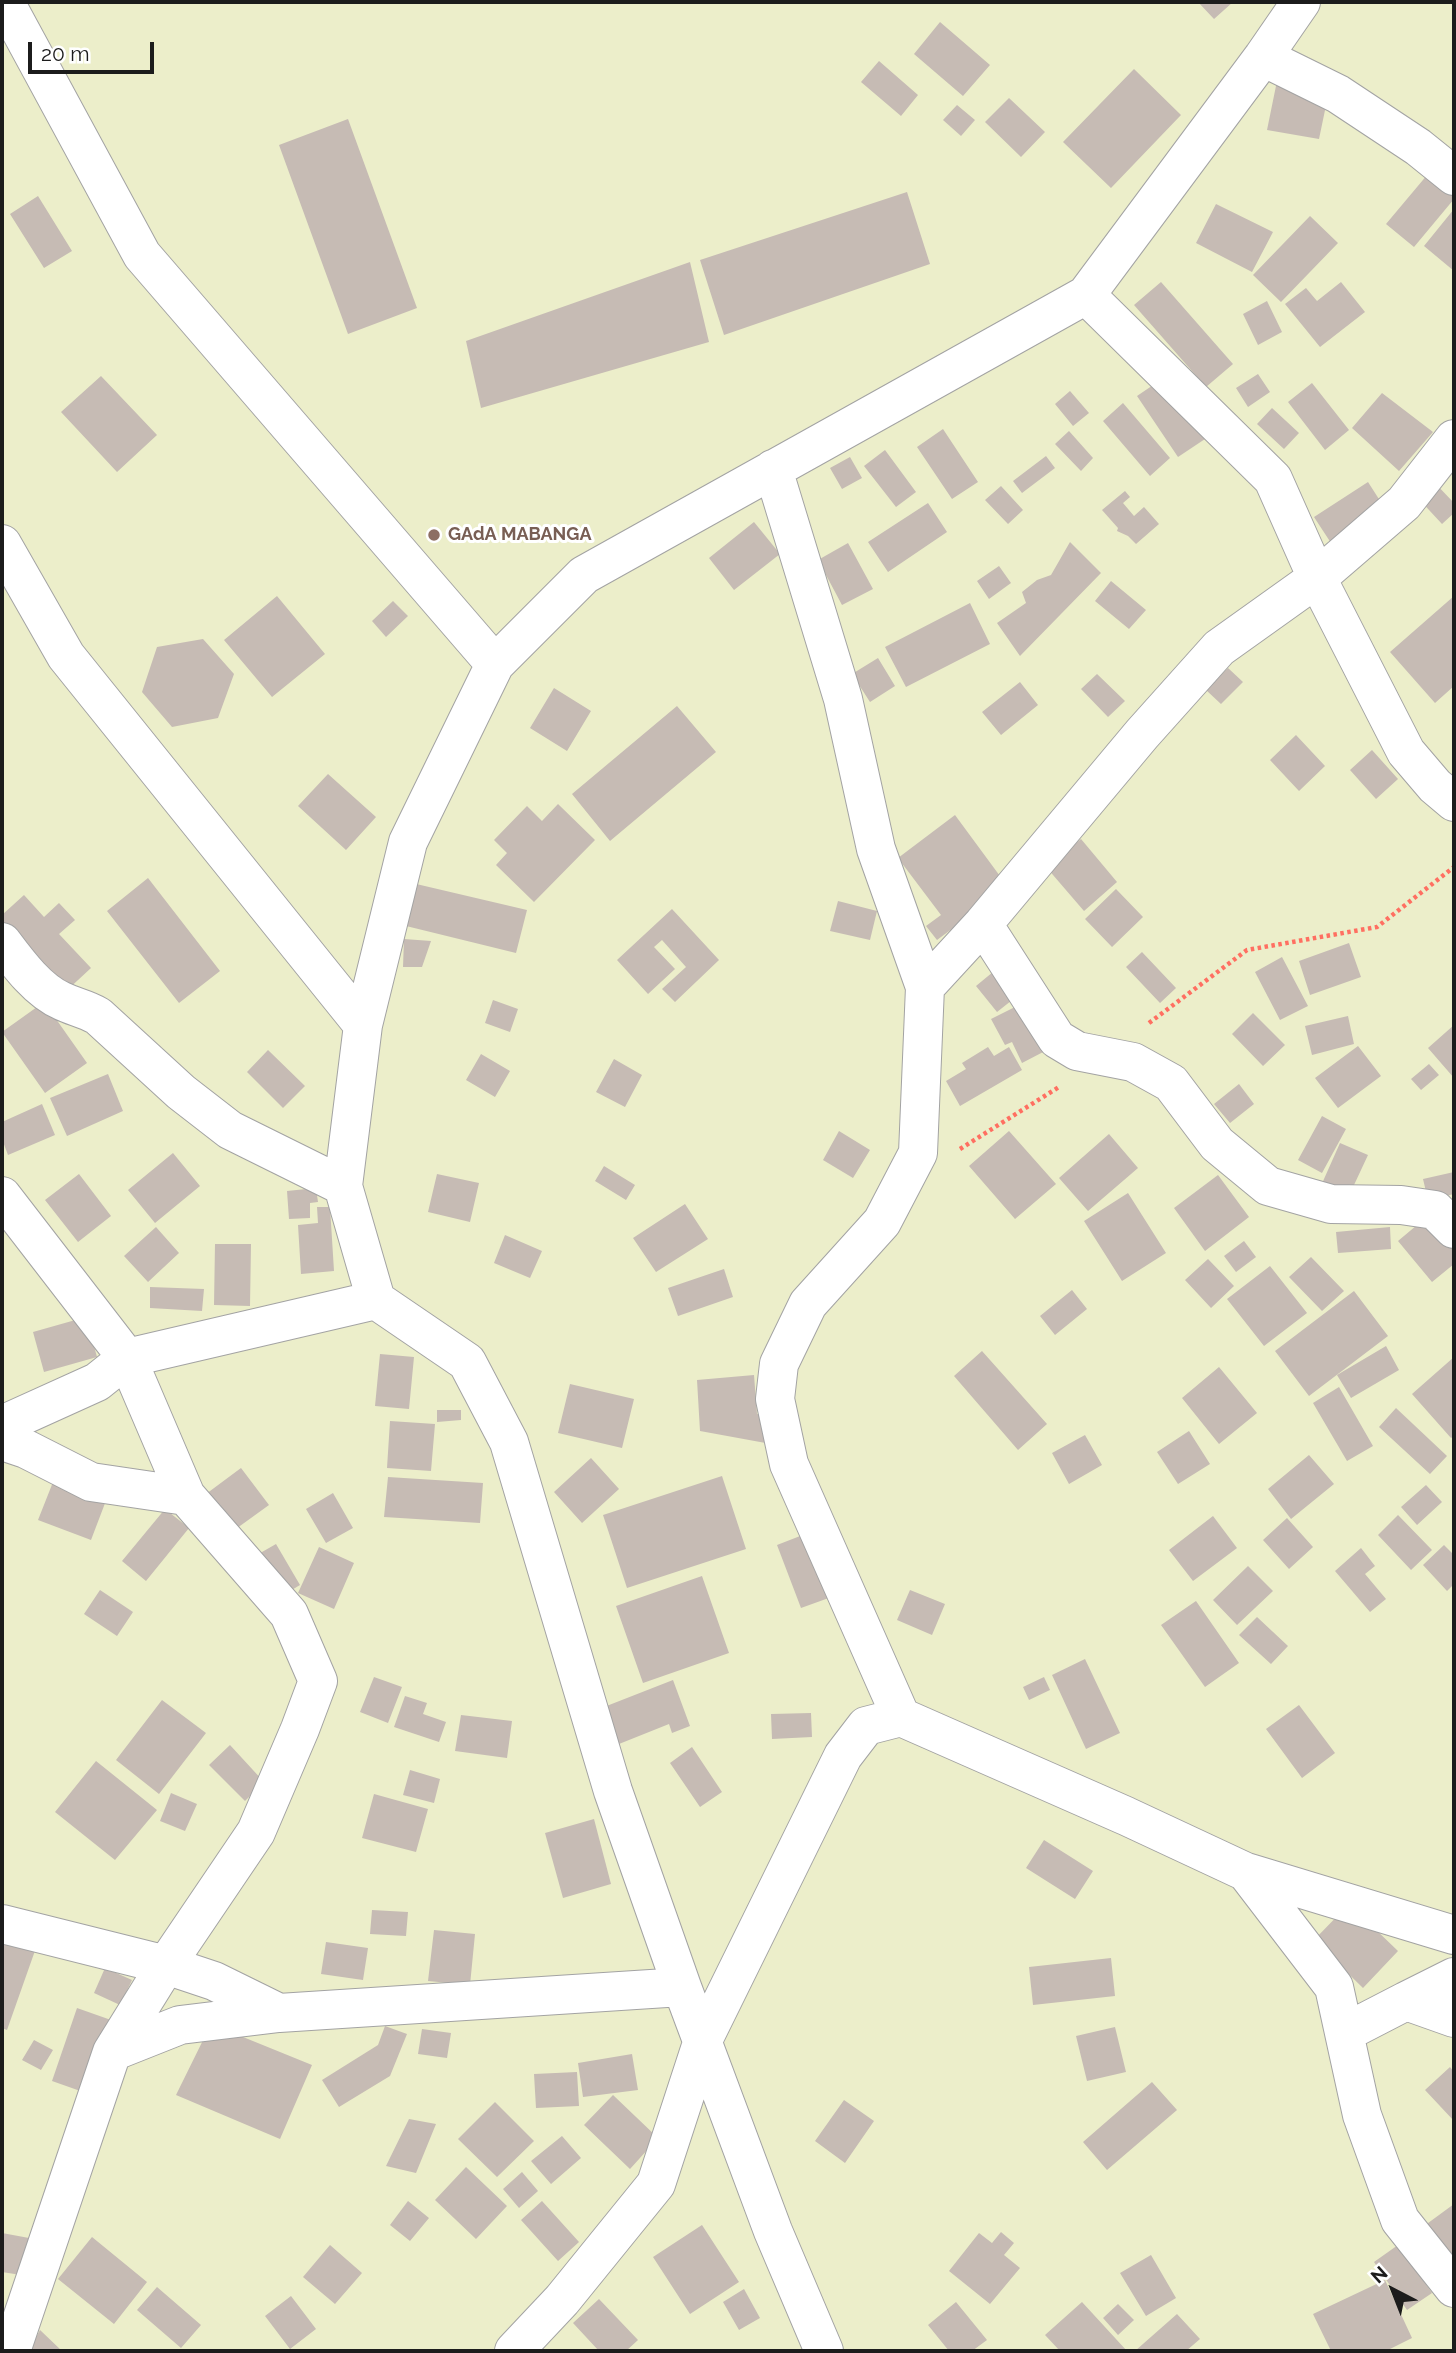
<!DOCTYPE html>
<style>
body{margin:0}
#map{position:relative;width:1456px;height:2353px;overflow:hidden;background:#eee9e1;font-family:Raleway,sans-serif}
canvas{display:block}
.frame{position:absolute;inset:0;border:4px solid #1c1c1c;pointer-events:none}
.north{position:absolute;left:1358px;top:2255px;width:70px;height:70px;-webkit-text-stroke:5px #fff;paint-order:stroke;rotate:318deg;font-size:19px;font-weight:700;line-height:28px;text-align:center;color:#1c1c1c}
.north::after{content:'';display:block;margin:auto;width:24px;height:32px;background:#1c1c1c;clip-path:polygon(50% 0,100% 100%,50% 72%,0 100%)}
.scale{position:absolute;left:28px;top:42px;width:126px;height:32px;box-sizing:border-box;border:4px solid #1c1c1c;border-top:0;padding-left:9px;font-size:21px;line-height:24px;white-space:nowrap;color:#1c1c1c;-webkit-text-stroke:5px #fff;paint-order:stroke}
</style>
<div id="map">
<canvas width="1456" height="2353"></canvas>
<div class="frame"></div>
<div class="north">N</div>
<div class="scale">20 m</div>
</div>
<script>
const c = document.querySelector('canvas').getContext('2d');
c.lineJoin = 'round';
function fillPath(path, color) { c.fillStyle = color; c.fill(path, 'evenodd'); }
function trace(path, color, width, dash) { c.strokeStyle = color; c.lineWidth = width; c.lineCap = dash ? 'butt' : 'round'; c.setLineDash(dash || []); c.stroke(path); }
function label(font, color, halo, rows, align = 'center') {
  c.font = font + ' Raleway,sans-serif'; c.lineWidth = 6; c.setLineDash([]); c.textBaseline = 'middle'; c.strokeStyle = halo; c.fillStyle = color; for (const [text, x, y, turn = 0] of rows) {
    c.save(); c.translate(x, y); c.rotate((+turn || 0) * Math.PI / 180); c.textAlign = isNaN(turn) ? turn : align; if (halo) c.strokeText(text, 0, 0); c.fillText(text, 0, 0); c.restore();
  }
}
const farmland = new Path2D(`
 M2 2H1454V2351H2Z`);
const building = new Path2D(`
 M1198 2H1233L1214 19Z
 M940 22 990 65 963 96 914 54Z
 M879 61 918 95 901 116 861 82Z
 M1134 69 1181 115 1111 188 1063 142Z
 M1277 81 1329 91 1319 139 1267 130Z
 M1009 98 1045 132 1021 157 985 122Z
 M957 105 975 120 961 136 943 120Z
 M348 119 417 308 348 334 279 145Z
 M1433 168 1454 185V199L1414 247 1386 224Z
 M907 192 930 264 724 335 700 260Z
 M38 196 72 251 44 268 10 214Z
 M1216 204 1273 232 1252 272 1196 243Z
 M1454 209V271L1424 246Z
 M1310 216 1338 243 1281 302 1253 275Z
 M690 262 709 342 481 408 466 341Z
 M1161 282 1233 364 1206 387 1134 305Z
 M1341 282 1365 312 1320 347 1285 304 1306 288 1317 301Z
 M1267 301 1282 332 1258 345 1243 314Z
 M1258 374 1270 392 1248 407 1236 388Z
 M101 376 157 435 117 472 61 412Z
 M1165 377 1205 439 1178 457 1137 396Z
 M1312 383 1349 430 1325 450 1288 402Z
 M1070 391 1089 413 1073 426 1055 404Z
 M1382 393 1433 432 1399 471 1352 428Z
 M1123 403 1170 458 1150 476 1103 421Z
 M1272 408 1299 433 1284 449 1257 424Z
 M943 429 978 482 952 499 917 447Z
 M1069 431 1093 458 1081 471 1055 444Z
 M885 450 916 492 896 507 864 466Z
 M1046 456 1055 468 1022 493 1013 481Z
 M850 457 862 478 842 489 830 468Z
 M1368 482 1384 507 1331 543 1314 517Z
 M1434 482 1454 503V513L1442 524 1417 497Z
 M1001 486 1023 510 1008 524 985 500Z
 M1125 491 1130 497 1123 503 1134 516 1144 507 1159 524 1136 544 1128 536 1117 531 1118 528 1102 510Z
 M928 503 947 532 888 572 868 542Z
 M754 522 780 554 734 590 709 558Z
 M1070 542 1101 573 1020 656 997 623 1026 603 1022 592 1037 580 1051 575Z
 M848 543 873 589 842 605 818 560Z
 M999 566 1011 583 989 599 977 581Z
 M1111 581 1146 610 1129 629 1095 601Z
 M277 596 325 654 272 697 224 640Z
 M1454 596V686L1435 703 1390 652Z
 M393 601 408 616 386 637 372 621Z
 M970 603 990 644 906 687 885 647Z
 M203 639 234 674 218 718 172 727 142 692 157 647Z
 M878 658 895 686 870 702 852 674Z
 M1228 668 1243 682 1221 704 1206 690Z
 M1097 674 1125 701 1108 717 1081 689Z
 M1020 682 1038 705 1001 735 982 712Z
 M554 688 591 711 567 751 530 728Z
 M677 706 716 752 610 841 572 794Z
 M1296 735 1325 766 1299 791 1270 760Z
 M1372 750 1398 779 1376 799 1350 770Z
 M328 774 376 817 346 850 298 806Z
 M558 804 595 840 534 902 496 865 507 853 494 840 527 806 542 821Z
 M955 815 1008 887 937 940 926 926 941 915 898 858Z
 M1081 839 1117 882 1084 911 1047 868Z
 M148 878 220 971 179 1003 107 911Z
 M412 883 527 910 516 953 402 925Z
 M1116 889 1143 917 1112 947 1085 919Z
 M24 895 44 917 59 903 75 920 59 934 91 968 64 993 2 924V915Z
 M838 901 877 911 870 940 830 931Z
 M672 909 719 960 675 1002 662 989 686 967 662 940 654 947 675 969 648 994 617 960Z
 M404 939 431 941 422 967H403Z
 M1349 943 1361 977 1310 995 1299 961Z
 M1142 952 1176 988 1160 1003 1126 967Z
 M1282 957 1308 1006 1280 1020 1255 972Z
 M999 967 1021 993 997 1012 976 986Z
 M493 1000 518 1009 510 1032 485 1023Z
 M44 1002 87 1063 45 1093 2 1032Z
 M1023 1003 1047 1050 1022 1063 1012 1042 1005 1045 991 1019Z
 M1253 1013 1285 1045 1263 1066 1232 1034Z
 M1348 1016 1354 1044 1312 1055 1305 1026Z
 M1454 1025V1078L1428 1048Z
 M1358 1046 1381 1076 1338 1108 1315 1078Z
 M988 1047 994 1056 1009 1047 1022 1070 960 1106 946 1081 966 1069 962 1063Z
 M268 1050 305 1086 283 1108 247 1072Z
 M481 1054 510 1071 495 1097 466 1080Z
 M614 1059 642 1075 625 1107 596 1092Z
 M1429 1064 1439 1075 1421 1090 1411 1079Z
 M108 1074 123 1111 67 1136 50 1098Z
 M1239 1084 1254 1104 1230 1123 1214 1104Z
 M42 1104 55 1135 8 1155 2 1139V1122Z
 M1322 1116 1346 1129 1322 1173 1298 1160Z
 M839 1131 870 1150 853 1178 823 1160Z
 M1009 1131 1056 1184 1015 1219 969 1166Z
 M1109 1134 1138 1168 1088 1211 1059 1178Z
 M1340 1143 1368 1155 1347 1200 1320 1188Z
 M173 1153 200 1186 155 1223 128 1190Z
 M604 1166 635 1185 626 1200 595 1181Z
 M1454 1172V1194L1428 1200 1423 1179Z
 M79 1174 111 1216 78 1242 45 1200Z
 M437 1174 479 1183 470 1222 428 1212Z
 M1218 1175 1249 1217 1205 1251 1174 1208Z
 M316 1188 318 1202 310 1203V1218L289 1219 287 1191Z
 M1128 1193 1166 1253 1122 1281 1084 1221Z
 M685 1204 708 1239 656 1272 633 1238Z
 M317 1207H330L334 1271 301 1274 298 1225 318 1223Z
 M1429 1215 1454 1245V1264L1432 1282 1398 1241Z
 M156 1227 179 1253 148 1282 124 1256Z
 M1390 1227 1391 1249 1338 1253 1336 1232Z
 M505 1235 542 1251 530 1278 494 1263Z
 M1244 1241 1256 1257 1236 1272 1224 1256Z
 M215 1244H251L250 1306 214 1305Z
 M1311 1257 1344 1291 1322 1311 1289 1277Z
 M1208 1259 1234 1286 1211 1308 1185 1280Z
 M1270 1266 1307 1313 1264 1346 1227 1299Z
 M724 1269 733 1297 678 1316 668 1288Z
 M150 1287 204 1289 202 1311 150 1308Z
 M1072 1290 1087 1309 1055 1335 1040 1316Z
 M1354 1291 1388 1336 1309 1396 1275 1351Z
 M86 1317 97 1357 44 1372 33 1332Z
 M1386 1346 1399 1370 1351 1398 1337 1375Z
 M982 1351 1047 1424 1018 1450 954 1376Z
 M380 1354 414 1357 409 1409 375 1406Z
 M1454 1357V1436L1451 1438 1412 1394Z
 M1219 1367 1257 1413 1219 1444 1182 1398Z
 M754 1375 757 1414 776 1417 771 1444 700 1431 697 1380Z
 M570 1384 634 1399 622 1448 558 1433Z
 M1339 1387 1373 1446 1347 1461 1313 1403Z
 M1396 1408 1447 1456 1430 1474 1379 1427Z
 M437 1410H461V1420L437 1422Z
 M390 1421 435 1424 431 1471 387 1468Z
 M1189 1431 1210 1464 1178 1484 1157 1452Z
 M1085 1435 1102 1465 1069 1484 1052 1453Z
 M1309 1455 1334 1484 1291 1519 1268 1489Z
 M591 1458 619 1489 582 1523 554 1492Z
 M241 1468 269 1505 233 1531 206 1494Z
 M722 1476 746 1549 627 1588 603 1515Z
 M55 1477 107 1498 91 1540 38 1520Z
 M388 1477 483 1483 480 1523 384 1517Z
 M1426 1485 1442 1502 1417 1525 1401 1507Z
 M333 1493 353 1528 326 1543 306 1509Z
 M165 1509 189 1528 146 1581 122 1561Z
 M1398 1515 1432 1550 1411 1570 1378 1535Z
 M1213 1516 1237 1548 1193 1581 1169 1550Z
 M1287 1518 1313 1547 1289 1569 1263 1540Z
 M813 1531 837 1595 801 1608 777 1545Z
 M276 1544 300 1585 280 1597 255 1556Z
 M1444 1545 1454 1555V1584L1447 1591 1423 1565Z
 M319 1547 354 1563 334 1609 298 1593Z
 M1361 1548 1375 1566 1365 1574 1386 1599 1370 1612 1335 1571Z
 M1248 1566 1273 1591 1237 1625 1213 1600Z
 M702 1576 729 1653 643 1683 616 1606Z
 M100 1590 133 1612 117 1636 84 1614Z
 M910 1590 945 1604 932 1635 897 1620Z
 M1196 1601 1239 1663 1205 1687 1161 1625Z
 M1257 1617 1288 1646 1271 1664 1239 1635Z
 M1085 1659 1120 1733 1086 1749 1052 1675Z
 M374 1677 402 1687 388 1723 360 1712Z
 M1044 1677 1050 1690 1029 1700 1023 1687Z
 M673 1680 690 1726 672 1733 669 1724 619 1744 604 1707Z
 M405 1696 427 1703 423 1714 446 1722 439 1742 394 1727Z
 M162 1700 206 1733 159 1794 116 1760Z
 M1299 1705 1335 1753 1302 1778 1266 1729Z
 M811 1713 812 1737 772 1739 771 1714Z
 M461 1715 512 1721 507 1758 455 1751Z
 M230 1745 264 1782 245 1801 209 1765Z
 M692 1747 722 1792 700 1807 670 1763Z
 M96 1761 157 1810 115 1860 55 1812Z
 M410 1770 440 1779 434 1803 403 1795Z
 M171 1793 197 1804 185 1831 160 1821Z
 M374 1794 428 1809 416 1852 362 1838Z
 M594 1819 611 1884 563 1898 545 1833Z
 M1044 1840 1093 1871 1075 1899 1026 1868Z
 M1349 1904 1398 1951 1363 1988 1314 1940Z
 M372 1910 408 1912 406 1936 370 1934Z
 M434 1930 475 1934 470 1985 428 1981Z
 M2 1933 37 1945 7 2030 2 2028Z
 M326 1942 368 1948 363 1980 321 1974Z
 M1111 1958 1115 1996 1033 2005 1029 1967Z
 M105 1968 132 1980 120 2005 94 1993Z
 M77 2008 111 2020 86 2093 52 2081Z
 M211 2024 312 2065 280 2139 176 2095Z
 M385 2026 407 2034 390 2076 339 2107 322 2080 378 2045Z
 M1115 2027 1126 2072 1087 2081 1076 2036Z
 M422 2029 451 2033 447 2058 418 2054Z
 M34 2040 53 2050 41 2070 22 2060Z
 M632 2054 638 2090 583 2097 578 2063Z
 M1450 2067 1454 2072V2121L1425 2090Z
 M577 2072 579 2106 536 2108 534 2074Z
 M1152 2082 1177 2110 1107 2170 1083 2142Z
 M613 2095 658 2138 630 2169 584 2125Z
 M844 2100 874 2121 845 2163 815 2141Z
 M495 2102 534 2141 497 2177 458 2139Z
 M409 2119 436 2124 416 2173 386 2166Z
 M562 2136 581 2158 551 2184 531 2161Z
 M466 2167 507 2206 476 2239 435 2200Z
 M522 2172 538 2191 519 2208 503 2189Z
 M408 2201 429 2218 410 2241 390 2225Z
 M542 2201 579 2242 558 2261 521 2220Z
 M1454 2204V2268L1424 2226Z
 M702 2225 739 2282 690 2314 653 2257Z
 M1001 2232 1014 2243 1004 2255 1020 2268 990 2304 949 2271 979 2233 992 2243Z
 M2 2233 29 2238 21 2275 2 2272Z
 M92 2237 147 2282 114 2324 58 2279Z
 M330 2245 362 2273 335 2304 303 2277Z
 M1398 2245 1432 2293 1407 2310 1374 2262Z
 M1151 2255 1176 2298 1146 2316 1120 2273Z
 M1385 2280 1412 2338 1386 2351H1331L1313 2314Z
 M157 2287 201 2325 181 2348 137 2310Z
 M744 2289 760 2318 739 2330 723 2302Z
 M291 2296 316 2329 290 2349 265 2316Z
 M599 2299 638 2340 626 2351H599L573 2323Z
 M956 2302 987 2340 972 2351H949L928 2325Z
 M1082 2302 1127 2351H1060L1045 2335Z
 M1118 2304 1134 2320 1118 2335 1103 2318Z
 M1177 2314 1200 2339 1186 2351H1135Z
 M40 2330 62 2351H29Z`);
const path = new Path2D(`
 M1149 1023 1247 950 1377 927 1454 867
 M960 1149 1059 1087`);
const minor = new Path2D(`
 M5 2 142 255 495 664
 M1263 57 1338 94 1418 147 1454 176
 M1086 295 1273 479 1317 578 1406 752 1435 786 1454 802
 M773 469 843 699 876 849 925 987 918 1153 882 1222 808 1304 779 1364 775 1399 789 1464 901 1717
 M2 544 66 656 363 1025
 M983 924 1057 1039 1077 1051 1133 1062 1171 1083 1217 1144 1268 1186 1331 1204 1401 1205 1435 1210 1454 1229
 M2 942C17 962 38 991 62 1001 74 1007 84 1008 98 1016L181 1092 230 1130 343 1186
 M925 987 983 924 1142 734 1219 648 1317 578 1404 503 1454 439
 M2 1196 127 1358 376 1300 467 1362 509 1442 613 1791 682 1987 773 2231 824 2351
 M376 1300 343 1186 363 1025 408 842 495 664 584 575 1086 295 1263 57 1301 2
 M2 1425 97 1382 127 1358 186 1496 289 1614 318 1681 300 1729 256 1832 166 1965 112 2052 11 2351
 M2 1441 26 1449 91 1482 186 1496
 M1246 1872 1454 1935
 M2 1924 166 1965 214 1981 279 2013
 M1406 2001 1454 1977
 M1346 2032 1406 2001 1454 2018
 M112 2052 180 2025 279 2013 682 1987
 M514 2351 562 2300 656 2184 703 2040 843 1756 866 1726 901 1717 1126 1816 1246 1872 1334 1987 1362 2115 1400 2220 1454 2288`);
const markers = [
 [434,535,7,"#8d6e63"]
];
const educationNames = [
 ["GAdA MABANGA",448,535]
];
fillPath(farmland, '#eceeca');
fillPath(building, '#c6bbb4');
trace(minor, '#a3a3a3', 40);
trace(path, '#ff6f61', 4.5, [3.5, 3.5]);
trace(minor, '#fff', 38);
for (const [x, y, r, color] of markers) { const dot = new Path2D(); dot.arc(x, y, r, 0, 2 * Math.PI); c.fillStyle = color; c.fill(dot); trace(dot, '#fff', 2.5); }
label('bold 18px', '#785e54', '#fff', educationNames, 'left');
</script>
